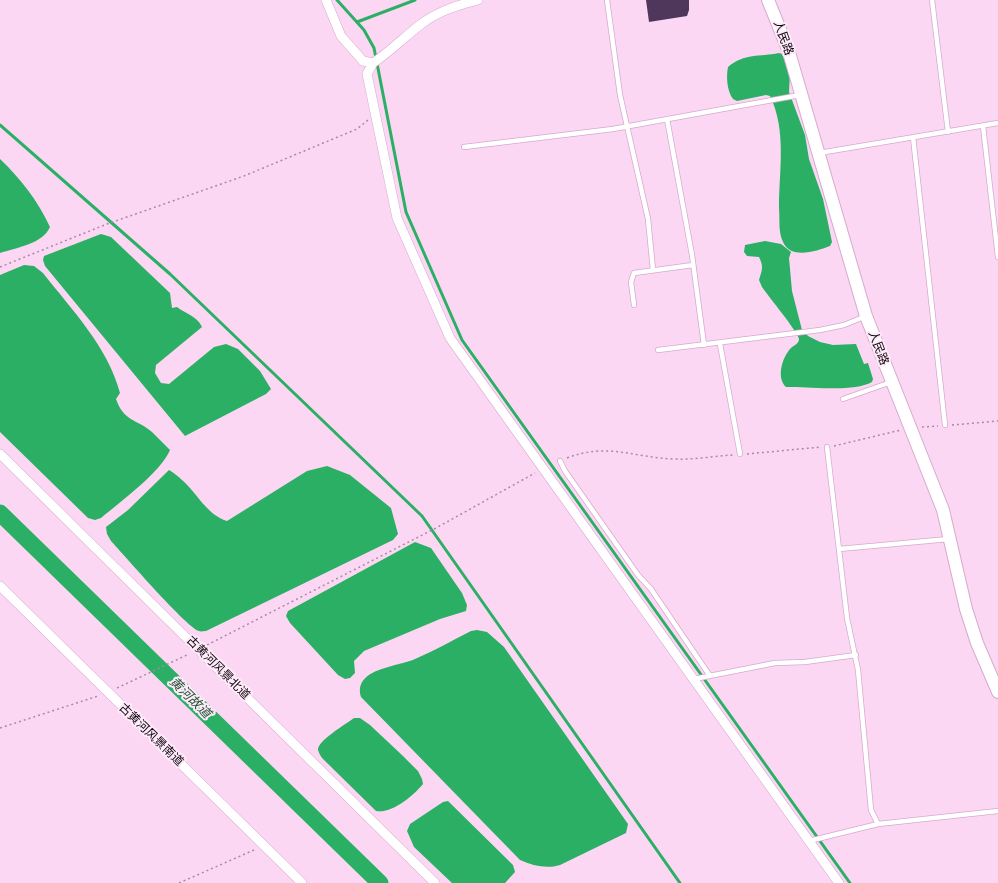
<!DOCTYPE html>
<meta charset="utf-8">
<style>
body{margin:0}
canvas{display:block;background:#fbd7f3}
</style>
<canvas width="998" height="883"></canvas>
<script>
const c = document.querySelector('canvas').getContext('2d');
c.lineJoin = 'round';
function fillPath(path, color) { c.fillStyle = color; c.fill(path, 'evenodd'); }
function trace(path, color, width, dash) { c.strokeStyle = color; c.lineWidth = width; c.lineCap = dash ? 'butt' : 'round'; c.setLineDash(dash || []); c.stroke(path); }
function label(font, color, halo, rows, align = 'center') {
  c.font = font + ' Bitter,"Noto Sans SC",serif'; c.lineWidth = 4; c.setLineDash([]); c.textBaseline = 'middle'; c.strokeStyle = halo; c.fillStyle = color; for (const [text, x, y, turn = 0] of rows) {
    c.save(); c.translate(x, y); c.rotate((+turn || 0) * Math.PI / 180); c.textAlign = isNaN(turn) ? turn : align; if (halo) c.strokeText(text, 0, 0); c.fillText(text, 0, 0); c.restore();
  }
}
const water = new Path2D(`
 M779 53 782 54 790 73 789 92 805 135 809 159 823 199 832 242 830 246C817 251 791 260 783 242 778 232 780 219 779 208 779 171 787 131 770 96L766 95 737 101 733 99C727 91 726 77 728 67 745 53 759 57 779 53Z
 M0 159C21 179 38 201 50 227 43 244 15 248 0 253Z
 M101 234 111 237 170 293 172 308 177 307C186 314 197 316 202 327L156 365 155 373 161 383 169 384 214 347 226 344 238 349 260 371 271 389 266 394 185 436 45 266 43 260 44 256Z
 M765 241 781 244 791 252 789 258 792 291 802 330 808 336 820 342 833 345 856 344 864 364 868 363 873 379 872 382C852 393 810 386 786 387 776 378 782 357 791 348 794 345 799 344 799 339 798 332 768 296 762 287L759 280C762 270 764 267 759 257L747 256 744 252 745 245Z
 M24 265 34 266 43 273C72 310 108 347 120 393L116 399C124 422 137 419 152 432 158 438 164 444 170 450 161 472 120 502 101 518L95 520 88 518 0 432V275Z
 M327 466 350 475 391 508 398 534 393 540 206 631C205 631 200 632 199 631 187 628 124 555 111 541L107 534 106 527 128 510 169 470C174 473 178 476 182 480 197 493 207 515 227 521L307 471Z
 M415 542 431 548 462 593 467 605 466 611 440 619 364 651 354 661 355 673 350 678 345 679 338 675 290 623 286 616 288 611Z
 M477 630 487 632 504 647 628 824 626 833 560 865C547 869 533 866 520 860L361 697C353 668 398 667 415 659 434 651 453 640 471 631Z
 M354 718H360L370 725 403 756 418 771 422 779 423 784C413 796 392 814 376 811L323 759C321 757 319 753 318 750 317 741 346 724 354 718Z
 M448 801 513 865 515 872 505 883H452L414 847 407 831 410 824 443 802Z`);
const stream = new Path2D(`
 M337 0 364 30 374 48 406 212 462 340 850 883
 M357 22 415 0
 M0 125 170 274 422 516 680 883`);
const river = new Path2D(`
 M0 513 380 883`);
const building = new Path2D(`
 M646 0H689V10L687 16 649 22Z`);
const path = new Path2D(`
 M0 267 107 224 244 176 357 129 368 120
 M952 425 998 421
 M922 427 938 426
 M834 446 901 430
 M747 454 821 447
 M567 458C608 442 634 458 675 459 694 460 714 456 733 455
 M207 645 436 528 535 473
 M117 688 189 654
 M0 728 98 696
 M179 883 254 850`);
const lane = new Path2D(`
 M607 0 620 95 648 219 653 270
 M932 0 948 132
 M667 119 692 255 704 345
 M983 126 998 257
 M913 137 945 425
 M464 147 613 129 800 95
 M819 153 998 123
 M634 305 631 282 634 273 693 265
 M720 344 740 454
 M658 350 820 330 844 325 866 316
 M843 399 891 382
 M827 447 847 618 858 670 871 810 878 824
 M560 461 565 471 638 575 651 589 710 676
 M839 549 949 539
 M694 679 775 663 805 662 856 655
 M809 841 878 824 998 811`);
const street = new Path2D(`
 M326 0 341 36 363 61 373 63C391 51 406 35 424 22 441 10 459 5 478 0
 M373 63 367 74 397 218 450 338 839 883
 M0 454 435 883
 M0 586 302 883`);
const secondary = new Path2D(`
 M768 0 788 49 866 316 943 510 966 609 977 643 998 692`);
const streetNames = [
 ["人民路",783,38,70],
 ["人民路",878,348,69],
 ["古黄河风景北道",218,668,45],
 ["古黄河风景南道",151,735,44]
];
const waterNames = [
 ["黄河故道",190,698,44]
];
fillPath(water, '#2baf65');
trace(stream, '#2baf65', 3);
trace(river, '#2baf65', 17);
fillPath(building, '#4f375c');
trace(lane, '#d6aacd', 6);
trace(street, '#d6aacd', 10);
trace(secondary, '#d6aacd', 14);
trace(path, '#a78ba1', 1.5, [2, 3]);
trace(lane, '#fff', 4.5);
trace(street, '#fff', 9);
trace(secondary, '#fff', 12);
label('12px', '#140611', '#fdebf9', streetNames);
label('italic 13px', '#245435', '#fdebf9', waterNames);
</script>
